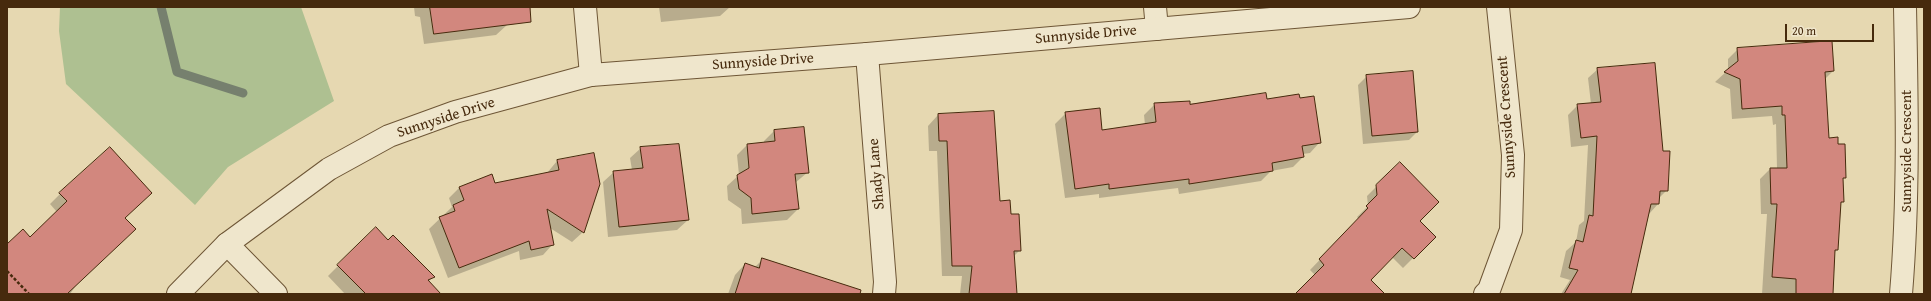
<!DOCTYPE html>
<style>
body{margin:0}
#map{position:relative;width:1931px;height:301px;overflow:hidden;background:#e6d8b1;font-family:"Gentium Book Plus",serif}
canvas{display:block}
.frame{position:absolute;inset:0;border:8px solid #462a0d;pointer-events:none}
.scale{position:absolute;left:1785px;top:24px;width:89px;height:18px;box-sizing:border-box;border:2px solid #462a0d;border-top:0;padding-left:5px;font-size:12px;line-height:14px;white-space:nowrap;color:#462a0d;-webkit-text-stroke:3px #efe6cc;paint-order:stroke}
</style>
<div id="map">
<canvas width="1931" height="301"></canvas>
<div class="frame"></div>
<div class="scale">20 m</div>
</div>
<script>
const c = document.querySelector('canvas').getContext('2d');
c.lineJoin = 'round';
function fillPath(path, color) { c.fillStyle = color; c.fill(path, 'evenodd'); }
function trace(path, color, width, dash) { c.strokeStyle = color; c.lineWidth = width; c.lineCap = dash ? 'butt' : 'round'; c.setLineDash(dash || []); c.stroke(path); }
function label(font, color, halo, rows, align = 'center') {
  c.font = font + ' "Gentium Book Plus",serif'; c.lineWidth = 3; c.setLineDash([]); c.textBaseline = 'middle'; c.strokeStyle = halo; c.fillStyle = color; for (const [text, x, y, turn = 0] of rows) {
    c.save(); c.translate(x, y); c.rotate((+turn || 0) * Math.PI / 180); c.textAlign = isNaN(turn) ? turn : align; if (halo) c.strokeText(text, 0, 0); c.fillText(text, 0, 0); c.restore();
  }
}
const green = new Path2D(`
 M60 7H301L334 101 228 167 195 205 66 84 59 31Z`);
const shadow = new Path2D(`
 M414 7H504L507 25 496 35 424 44 420 17 415 16Z
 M659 7H730L720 16 661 22Z
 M1738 49 1833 71 1825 79 1828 139 1837 146 1845 177 1842 180 1843 201 1840 204 1837 250 1834 253 1832 294H1762L1767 214H1761L1760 179 1770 169H1777L1776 124 1773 125 1772 116 1732 119 1730 89 1715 82 1728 70V59Z
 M1598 69 1662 152 1667 190 1658 199V204L1649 214 1630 294H1561L1570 280 1560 277 1566 251 1576 242 1579 225 1584 221 1588 145 1571 147 1568 115 1578 105 1591 104 1588 78Z
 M1367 76 1417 132 1409 140 1363 144 1358 85Z
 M1266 100 1320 142 1310 153 1303 154V157L1293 167 1271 171 1261 181 1179 194 1178 188 1099 198V194L1065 198 1055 124 1066 113 1101 131 1145 125 1144 115 1155 104 1190 106Z
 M938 115 1010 215 1020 250 1013 257 1016 294H960L962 276H942L937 151H929L928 126Z
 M774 131 808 172 795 183 798 209 787 220 742 224 741 209 728 200 727 186 739 175 737 155 747 145 764 143V141Z
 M641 148 688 220 677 230 608 237 603 182 614 172 632 170 630 158Z
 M557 161 583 232 572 242 550 228 553 244 543 255 520 260 519 251 448 278 429 229 452 207 449 198 459 188 491 175 495 184 547 173Z
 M1377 186 1419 221 1434 237 1403 268 1392 257 1369 280 1383 294H1296L1315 275 1310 270 1359 219 1357 217 1368 206 1367 196Z
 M60 194 124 218 70 294H7V245L30 238 57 212 50 204Z
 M376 228 388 241 433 277 428 282 440 294H345L328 276Z
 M763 259 820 294H728L735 275 745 264 755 267Z`);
const stream = new Path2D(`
 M161 7 177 72 243 93`);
const building = new Path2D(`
 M430 7H530L531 22 434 34Z
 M1832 41 1834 71 1825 72 1829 138 1838 137V144H1845L1846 178H1843L1844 202H1841L1838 250H1835L1833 294H1796V279L1772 277 1777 204H1771L1770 168H1787L1785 115H1782V106L1742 109 1740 79 1724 72 1738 61 1737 48Z
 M1655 63 1663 151H1670L1668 191H1660L1659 204H1651L1631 294H1564L1578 270 1569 268 1576 240 1583 242 1589 215 1593 216 1597 136 1581 138 1577 104 1601 102 1597 68Z
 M1413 71 1418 132 1372 136 1366 75Z
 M1266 93 1267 99 1299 94 1300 98 1314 96 1321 143 1302 146 1304 157 1272 163 1273 171 1189 184V179L1109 189V184L1075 189 1065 112 1100 108 1102 130 1156 122 1154 103 1190 101V104Z
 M994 111 1000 201 1010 200 1011 214H1019L1021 251H1014L1017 294H969L972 266H952L947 141H939L938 114Z
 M804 127 809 173 795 174 799 209 752 214 751 198 739 189 737 175 749 168 747 144 775 141 774 130Z
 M679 144 689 220 619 227 613 171 643 168 640 147Z
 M110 147 152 193 125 218 136 229 67 294H7V244L23 229 30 237 67 201 59 193Z
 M594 153 600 184 584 233 547 209 554 245 531 250 529 241 459 268 439 217 455 211 453 205 464 200 459 187 492 174 495 183 559 170 557 160Z
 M1400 162 1439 202 1420 221 1436 237 1414 259 1402 248 1371 280 1385 294H1295L1324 265 1319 259 1368 208 1366 206 1377 195 1376 185Z
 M376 227 388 240 393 235 435 277 428 280 441 294H366L337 265Z
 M762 258 861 290 860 294H735L745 263 759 268Z`);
const path = new Path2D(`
 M7 271 29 294`);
const minor = new Path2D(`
 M585 7 591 75
 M1155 7 1157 29
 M867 54 885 282 884 294
 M227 244 276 294
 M1485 294 1489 290 1511 230 1513 155 1498 7
 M1901 294C1909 198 1907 103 1905 7`);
const tertiary = new Path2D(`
 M178 294 227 244 329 169 389 136 455 112 591 75 867 54 1409 7`);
const streetNames = [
 ["Sunnyside Drive",1086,35,-5],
 ["Sunnyside Drive",763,62,-4],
 ["Sunnyside Crescent",1507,117,-94],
 ["Sunnyside Drive",446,118,-18],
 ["Sunnyside Crescent",1907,151,-90],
 ["Shady Lane",877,174,-95]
];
fillPath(green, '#aec091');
fillPath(shadow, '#0003');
trace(stream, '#76806e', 9);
fillPath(building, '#d2877e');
trace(building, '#462a0d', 1);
trace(minor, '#6e5636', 24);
trace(tertiary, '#6e5636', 24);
trace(path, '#462a0d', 2.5, [3, 2]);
trace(minor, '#efe6cc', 22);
trace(tertiary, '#efe6cc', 22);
label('15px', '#462a0d', '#efe6cc', streetNames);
</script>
